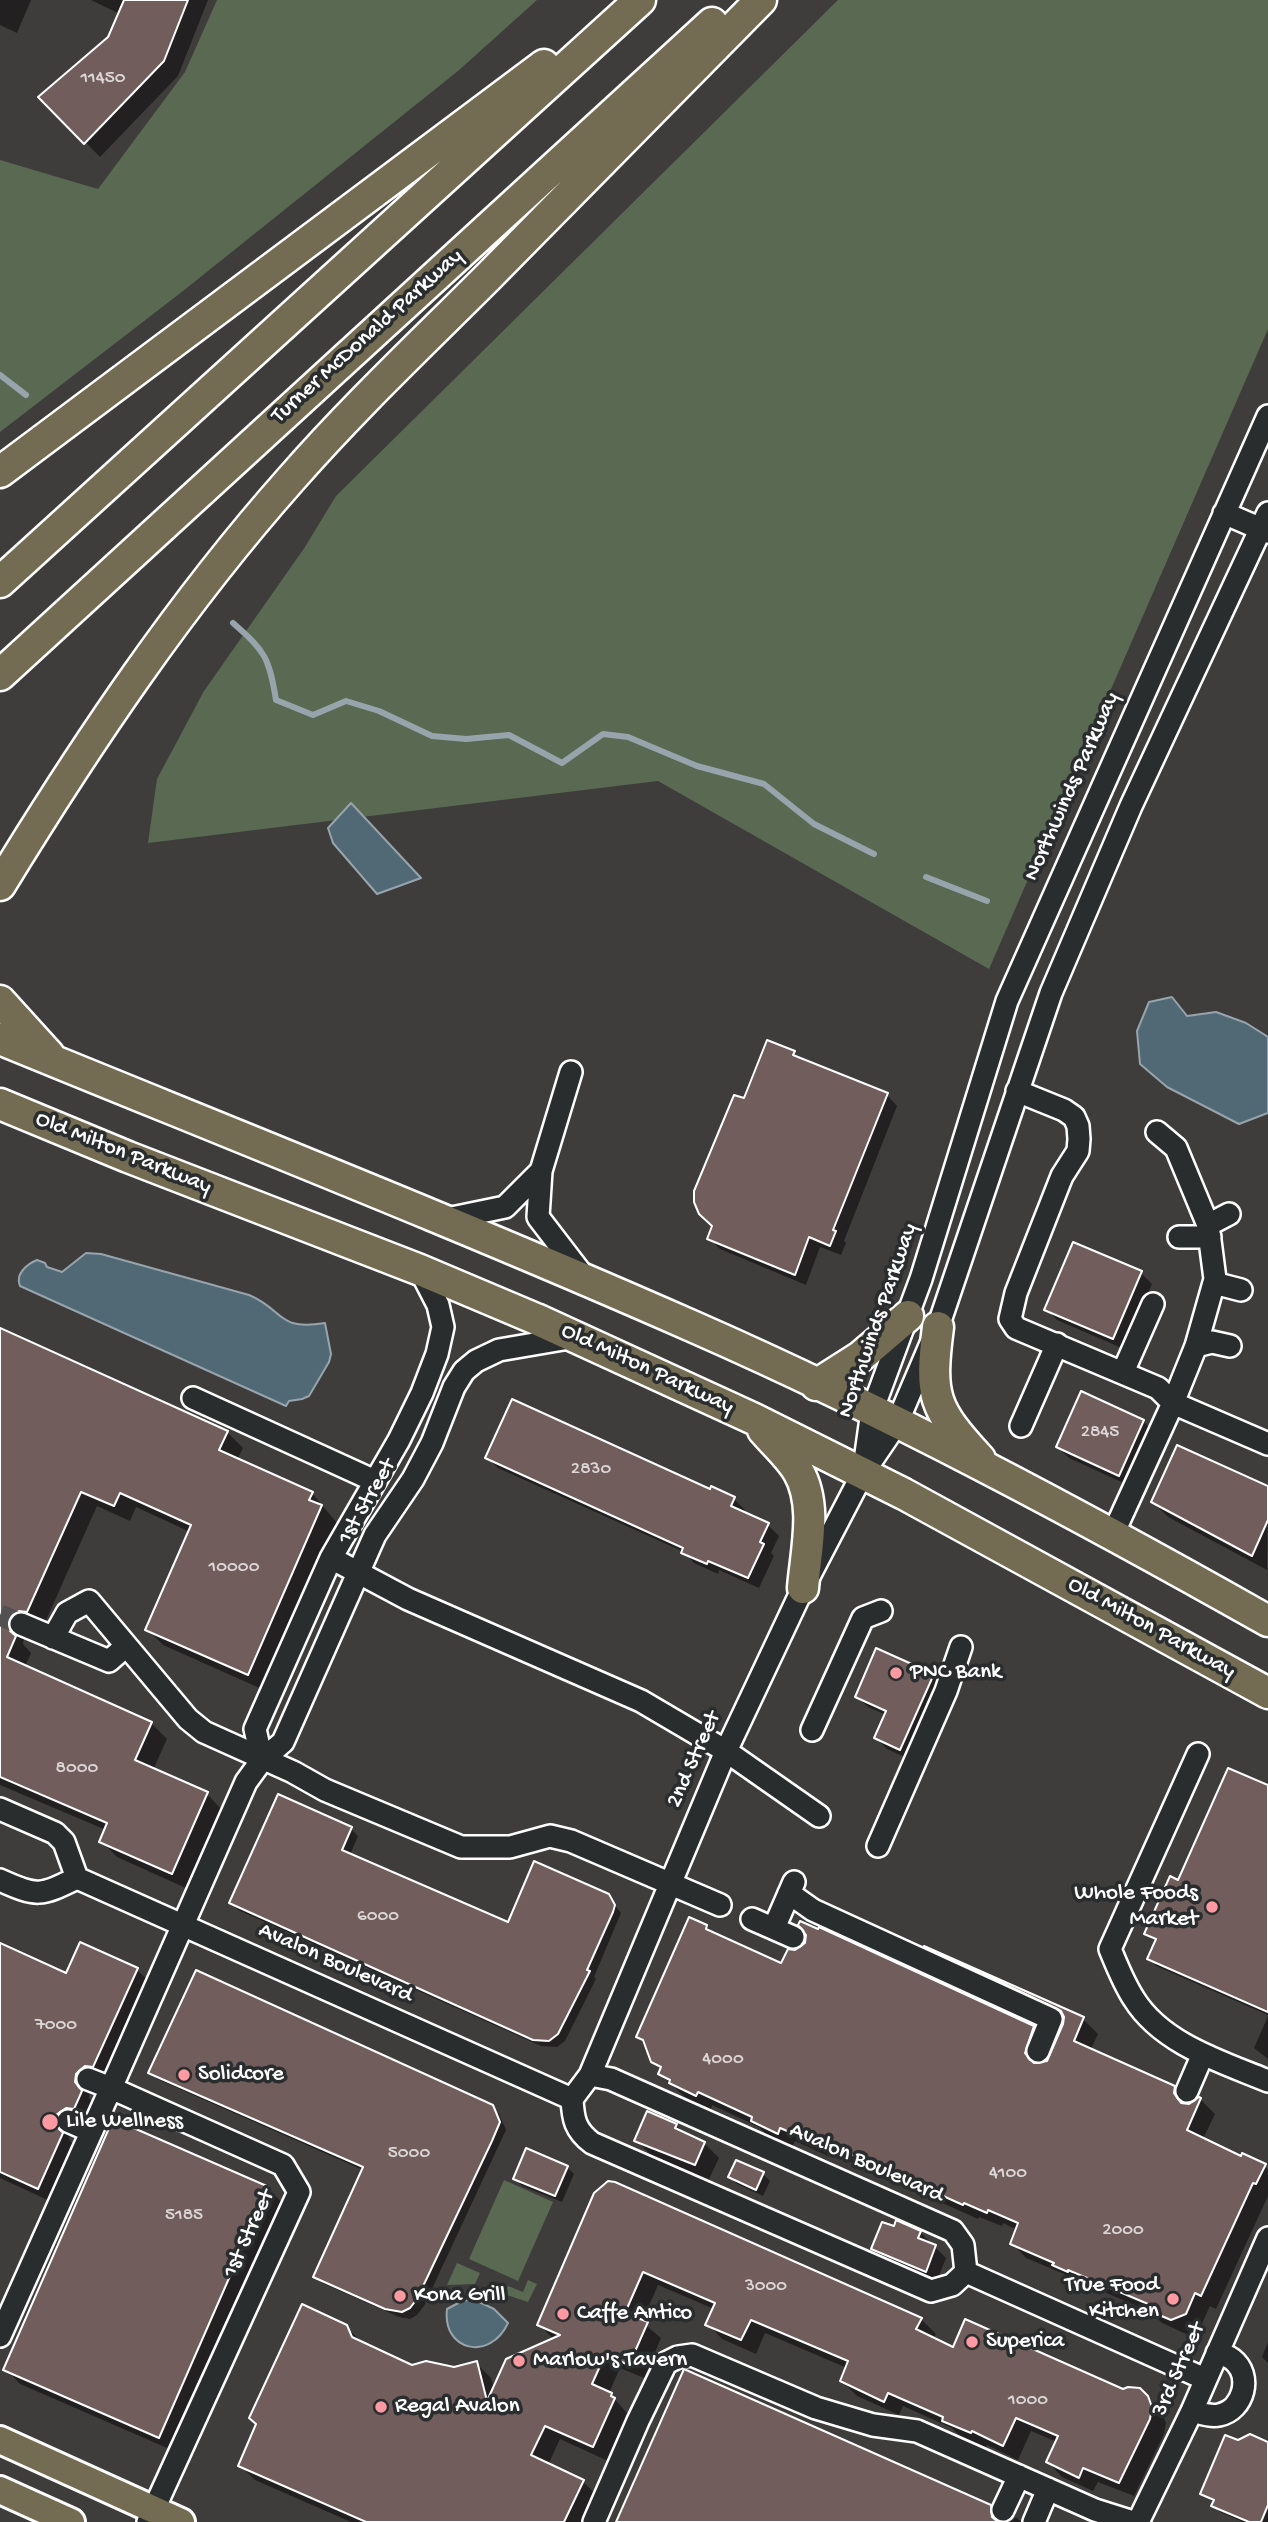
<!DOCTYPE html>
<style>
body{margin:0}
canvas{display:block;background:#3f3c3c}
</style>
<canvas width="1268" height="2522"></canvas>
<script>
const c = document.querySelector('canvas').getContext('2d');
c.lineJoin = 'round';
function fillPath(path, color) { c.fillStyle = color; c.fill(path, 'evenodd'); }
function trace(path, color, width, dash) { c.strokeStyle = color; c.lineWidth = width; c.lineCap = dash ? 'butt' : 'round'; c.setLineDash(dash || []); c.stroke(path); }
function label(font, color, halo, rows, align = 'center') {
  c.font = font + ' "Gochi Hand",sans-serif'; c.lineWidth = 7; c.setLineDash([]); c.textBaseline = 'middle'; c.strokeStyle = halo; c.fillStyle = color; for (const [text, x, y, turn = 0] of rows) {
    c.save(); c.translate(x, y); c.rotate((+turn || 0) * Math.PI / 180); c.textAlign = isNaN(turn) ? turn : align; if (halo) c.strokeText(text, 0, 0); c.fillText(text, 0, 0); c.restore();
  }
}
const green = new Path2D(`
 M217 0H537L458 71 183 291 0 432V160L98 189 185 72Z
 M838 0H1268V329L989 969 658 781 148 843 157 779 204 691 305 547 336 496Z
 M504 2180 553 2202 518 2281 469 2259Z
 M457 2263 480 2273 475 2284 447 2285Z
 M528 2280 537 2284 528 2302 504 2294 508 2286 523 2292Z`);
const water = new Path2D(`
 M351 803 421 878 377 894 333 843 328 828Z
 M1172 997 1187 1016 1216 1012 1246 1023 1268 1037V1113L1239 1124 1167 1087 1140 1064 1137 1031 1149 1002Z
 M86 1253 101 1254 249 1295C285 1310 276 1331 325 1323L331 1354 329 1362 309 1396 302 1399 289 1401 286 1406 20 1286C15 1274 27 1264 37 1260L45 1263 47 1267 62 1272Z
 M473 2299 494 2309 508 2323C490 2362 442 2351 447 2309L462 2301Z`);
const shadow = new Path2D(`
 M0 0H31L17 33 0 25Z
 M91 0H208L178 76 100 157 41 97 110 38 120 14Z
 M768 1043 794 1053 802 1061 887 1095 897 1106 844 1241 846 1243 841 1255 820 1247 806 1285 720 1249 709 1238 745 1100Z
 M1141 1273 1152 1284 1124 1349 1057 1320 1046 1309Z
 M0 1330 227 1432 243 1448 237 1460 312 1493 337 1523 264 1690 163 1645 147 1629 190 1532 136 1507 130 1521 97 1506 43 1627 25 1634 23 1644 31 1653 25 1667 151 1723 167 1739 153 1770 207 1794 222 1810 188 1889 117 1857 101 1841 106 1830 0 1785Z
 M1143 1421 1154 1432 1130 1486 1069 1458 1058 1447Z
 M487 1457 711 1491 712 1489 734 1499 745 1510 743 1514 768 1525 779 1536 771 1553 774 1556 759 1588 719 1570 718 1574 694 1563 684 1552 498 1468Z
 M1268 1488 1267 1570 1168 1517 1153 1502Z
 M933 1675 944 1686 911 1760 887 1749 876 1738 886 1715 868 1707 857 1697Z
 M1268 1787V2015L1156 1966 1150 1959 1157 1942 1146 1934 1179 1882Z
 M351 1829 358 1836 350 1855 509 1924 608 1896 621 1913 594 1977 596 1979 565 2041 557 2047 541 2046 238 1910 231 1903Z
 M706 1926 715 1935 782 1966 1033 2027 1048 2042 1040 2064 1046 2063 1065 2023 1064 2019 941 1961 932 1952 1083 2019 1098 2034 1090 2051 1174 2088 1189 2102 1188 2107 1200 2099 1215 2114 1203 2139 1268 2169V2196L1216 2309 1210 2306 1200 2328 1186 2334 1162 2323 1151 2312 1083 2283 1082 2285 1069 2279 1064 2274 1026 2258 1012 2243 1018 2230 1003 2223 1002 2226 979 2217 978 2219 829 2152 828 2156 795 2141 792 2147 767 2135 759 2127 712 2105 711 2109 685 2097 660 2074 662 2070 653 2061 647 2045 639 2037Z
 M0 1945 66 1975 137 1970 152 1984 108 2081 90 2088 89 2098 96 2107 88 2123 70 2130 69 2139 76 2149 52 2202 0 2178Z
 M1268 2016V2059L1254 2048Z
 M150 2073 492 2107 499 2114 506 2130 424 2306 417 2315 410 2319 399 2317 322 2283 315 2276 363 2170 157 2079Z
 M676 2125 686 2135 704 2143 719 2158 709 2179 651 2155 636 2140Z
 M567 2167 574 2174 562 2202 522 2186 515 2179Z
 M763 2174 770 2181 763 2196 737 2184 730 2177Z
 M615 2184 921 2319 936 2334 933 2339 954 2349 1123 2391 1139 2390 1162 2413 1166 2423 1164 2434 1134 2496 1098 2482 1093 2491 1062 2477 1048 2462 1057 2442 1031 2431 1018 2460 987 2445 986 2447 959 2435 952 2428 903 2406 899 2415 857 2396 842 2381 847 2368 765 2333 756 2354 722 2339 708 2324 714 2309 658 2285 642 2322 661 2338 644 2378 620 2368 609 2393 628 2414 608 2461 560 2439 548 2465 583 2482 598 2496 586 2522H351L255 2480 240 2465 346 2327 362 2342 412 2367 454 2369 476 2363 491 2378 494 2390 554 2340 539 2324Z
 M268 2189 283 2203 174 2451 20 2384 6 2369Z
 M920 2232 946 2258 937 2281 884 2260 873 2249Z
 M1268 2342V2363L1262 2357Z
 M1238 2442 1268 2444V2522H1243L1220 2512 1213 2505 1214 2503 1202 2493Z
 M990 2506 1005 2522H618Z
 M1016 2517 1018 2519 1022 2522H1011Z`);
const stream = new Path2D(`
 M0 375 26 395
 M233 623C265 651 269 657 276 700L313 715 346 701 379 711 432 736 466 739 509 735 562 763 603 734 628 737 697 766 764 784 814 824 874 854
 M926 877 987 901`);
const building = new Path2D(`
 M124 0H188L164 61 84 144 38 97 108 37Z
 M767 1040 795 1051 793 1055 888 1093 833 1230 836 1231 830 1246 809 1237 795 1275 707 1239 712 1226 699 1214 694 1202V1191L734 1095 744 1098Z
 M1073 1242 1142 1271 1113 1339 1044 1310Z
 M0 1328 228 1431 219 1450 313 1492 309 1500 322 1505 248 1675 145 1630 191 1525 120 1493 114 1506 81 1492 27 1612 19 1611 9 1620 10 1631 16 1636 7 1657 152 1722 135 1760 208 1792 172 1874 99 1842 107 1823 0 1777Z
 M1081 1391 1144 1420 1119 1476 1056 1447Z
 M512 1399 710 1489 711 1486 735 1497 731 1506 769 1523 760 1542 764 1544 748 1578 708 1561 707 1564 681 1553 683 1548 485 1458Z
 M1177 1445 1268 1486V1520L1252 1556 1151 1502Z
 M876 1648 934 1674 900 1750 874 1738 886 1711 855 1697Z
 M1228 1768 1268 1785V2012L1147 1959 1156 1939 1144 1934 1170 1876 1178 1880Z
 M278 1794 352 1827 342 1850 508 1922 534 1861 609 1894 615 1905 613 1912 587 1970 590 1971 558 2034 549 2041 533 2040 229 1903Z
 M689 1917 707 1925 706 1929 781 1963 788 1949 795 1950 805 1943 806 1935 798 1925 800 1921 818 1929 819 1927 1034 2026 1025 2053 1034 2063 1047 2061 1063 2024 1064 2017 1061 2011 924 1946 1084 2017 1074 2041 1175 2086 1174 2093 1181 2103 1189 2104 1199 2097 1201 2098 1187 2130 1241 2156 1242 2153 1266 2164 1256 2184 1253 2183 1201 2296 1195 2293 1186 2314 1171 2320 1145 2309 1148 2304 1068 2270V2272L1052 2265 1054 2263 1010 2244 1018 2223 988 2210 987 2213 964 2203 963 2205 815 2138 813 2142 780 2128 778 2134 751 2121 752 2117 698 2092 696 2096 669 2083 670 2080 658 2074 661 2067 651 2062 643 2040 636 2037Z
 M80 1942 138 1968 93 2067 85 2066 76 2074 75 2082 82 2091 74 2109 66 2108 56 2115 55 2123 63 2133 38 2189 0 2172V1943L66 1973Z
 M196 1970 493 2105 500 2122 492 2141 417 2299 410 2308 402 2312 385 2309 313 2277 363 2167 148 2073Z
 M647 2111 677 2124 675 2128 705 2142 695 2165 634 2141Z
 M113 2119 269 2187 159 2438 3 2370Z
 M526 2148 568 2166 555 2196 513 2179Z
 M736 2160 764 2172 756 2190 728 2177Z
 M608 2181 615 2182 922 2318 916 2329 953 2347 965 2319 1123 2389 1128 2387 1140 2388 1148 2396 1152 2407 1150 2419 1119 2483 1083 2468 1079 2478 1046 2462 1058 2436 1016 2418 1003 2446 972 2431 971 2433 942 2421 943 2417 888 2393 884 2402 840 2381 848 2361 751 2320 741 2340 705 2325 715 2303 643 2272 625 2313 648 2322 629 2365 605 2355 592 2384 612 2393 611 2396 615 2398 593 2447 545 2426 531 2455 584 2480 564 2522H366L238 2466 256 2424 249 2418 302 2304 347 2325 352 2337 412 2365 426 2361 454 2367 477 2361 487 2401 506 2359 560 2335 537 2325 594 2193Z
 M896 2220 921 2231 918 2238 936 2245 926 2272 871 2249 882 2222 894 2226Z
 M684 2369 991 2505 992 2517 998 2522H616Z
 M1250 2434 1268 2442V2505L1261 2522H1249L1211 2506 1214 2500 1200 2494 1225 2435 1238 2440Z`);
const minorTunnel = new Path2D(`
 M0 1615 21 1624`);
const minor = new Path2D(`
 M1224 513 1268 532
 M571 1072 541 1171 538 1217 584 1277
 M1017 1091 1064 1110 1074 1117 1078 1126 1079 1139 1078 1151 1062 1176 1016 1293 1010 1319 1016 1328 1158 1388 1173 1403 1113 1534
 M1157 1132 1176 1148 1208 1225 1215 1279 1196 1346 1173 1403 1268 1444
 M442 1220 505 1207 541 1171
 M1208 1225 1229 1214
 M1179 1237H1210
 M1214 1283 1241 1290
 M1196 1346 1212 1342 1230 1346
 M1123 1372 1153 1304
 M193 1398 375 1481
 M1021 1426 1057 1344
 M864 1468 872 1411 921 1279 1007 1001 1268 416
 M331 1558 408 1599 641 1701 726 1751 819 1816
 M21 1624 109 1661 126 1646
 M53 1638 67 1613 89 1601 188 1719 204 1732 293 1772 325 1790 461 1847H510L550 1836 571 1841 720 1905
 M812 1730 863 1618 881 1611
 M1198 1754 1110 1949C1117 1966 1124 1984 1134 1999 1162 2044 1222 2062 1268 2081
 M262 1760 255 1729 331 1558 399 1440 422 1393 437 1354 443 1327 438 1305 420 1270
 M0 1809 55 1833 64 1842 77 1878 572 2099
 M878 1846 946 1691 961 1647
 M0 1880C38 1897 40 1896 77 1878
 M789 1893 813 1910 1051 2019 1038 2051
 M752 1919 793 1937
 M774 1928 794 1882
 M590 2075 611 2079 953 2231 963 2245 966 2272
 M1187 2091 1203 2054
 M68 2121 91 2131
 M966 2272 952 2285 931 2291 592 2143C575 2130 573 2119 572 2099L590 2075 726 1751 803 1588 863 1473 897 1423 938 1327 1051 993 1131 806 1268 513
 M966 2272 1205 2379
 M0 2336 111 2088 88 2079
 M1192 2411C1201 2413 1209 2417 1219 2415 1244 2410 1253 2375 1232 2359 1228 2356 1221 2354 1217 2353
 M1003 2510 1019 2476
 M148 2522 299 2192 283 2165 111 2088 246 1782 262 1760 283 1742 375 1535 413 1479 432 1443 454 1387 464 1371 476 1361 499 1350 575 1337
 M594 2522 638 2421 666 2363 678 2357 692 2355 816 2408 873 2425 917 2431 1095 2510 1133 2522
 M1034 2522 1048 2489
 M1138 2522 1192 2411 1268 2238`);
const major = new Path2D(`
 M0 2440 181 2522
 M0 2490 71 2522`);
const highway = new Path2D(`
 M0 472 544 65
 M0 582 640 0
 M0 675 712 23
 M0 885C87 743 180 604 291 479 353 408 422 343 488 277 579 185 670 92 761 0
 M0 1001 49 1055
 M0 1039C232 1134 465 1226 694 1327 890 1413 1082 1516 1268 1621
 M0 1104 128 1157 420 1270 536 1319 754 1419 904 1494 1268 1693
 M938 1327C929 1396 933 1408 980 1459
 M816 1385 860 1357 908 1316
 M763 1430C774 1443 789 1456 798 1471 818 1505 806 1551 803 1588`);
const markers = [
 [896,1673,7,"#ff9aa2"],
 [1212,1907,7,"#ff9aa2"],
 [184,2075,7,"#ff9aa2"],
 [50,2122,9,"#ff9aa2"],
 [400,2296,7,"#ff9aa2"],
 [1173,2299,7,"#ff9aa2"],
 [563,2314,7,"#ff9aa2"],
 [972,2342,7,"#ff9aa2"],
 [519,2361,7,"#ff9aa2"],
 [381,2407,7,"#ff9aa2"]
];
const numberNames = [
 ["11450",103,79],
 ["2845",1100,1433],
 ["2830",591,1470],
 ["10000",234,1568],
 ["8000",77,1769],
 ["6000",378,1917],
 ["7000",56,2026],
 ["4000",723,2060],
 ["5000",409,2154],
 ["4100",1008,2174],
 ["5185",184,2216],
 ["2000",1123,2231],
 ["3000",766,2287],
 ["1000",1028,2401]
];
const streetNames = [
 ["Turner McDonald Parkway",368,337,-42],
 ["Northwinds Parkway",1073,787,-66],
 ["Old Milton Parkway",123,1154,22],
 ["Northwinds Parkway",879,1321,-71],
 ["Old Milton Parkway",647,1370,25],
 ["1st Street",368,1502,-60],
 ["Old Milton Parkway",1151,1629,29],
 ["2nd Street",695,1760,-66],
 ["Avalon Boulevard",335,1964,24],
 ["Avalon Boulevard",866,2164,24],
 ["1st Street",250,2234,-65],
 ["3rd Street",1180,2370,-66]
];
const poiNames = [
 ["PNC Bank",910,1673],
 ["Whole Foods",1198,1894,"right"],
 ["Market",1198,1920,"right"],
 ["Solidcore",198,2075],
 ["Lile Wellness",66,2122],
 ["True Food",1159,2286,"right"],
 ["Kitchen",1159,2312,"right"],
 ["Kona Grill",414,2296],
 ["Caffe Antico",577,2314],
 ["Superica",986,2342],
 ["Marlow's Tavern",533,2361],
 ["Regal Avalon",395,2407]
];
fillPath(green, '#596952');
fillPath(water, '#516875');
trace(water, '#97a4ac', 2);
fillPath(shadow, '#0007');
trace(stream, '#97a4ac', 6);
fillPath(building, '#715e5c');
trace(building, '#fff', 2);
trace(minorTunnel, '#525050', 21, [21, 10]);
trace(minor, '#fff', 26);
trace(major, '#fff', 32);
trace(highway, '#fff', 35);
trace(minor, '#2a2d2e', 21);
trace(major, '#736b52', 26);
trace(highway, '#736b52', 30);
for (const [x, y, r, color] of markers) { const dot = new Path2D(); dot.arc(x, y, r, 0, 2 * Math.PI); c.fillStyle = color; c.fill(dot); trace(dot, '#2a2d2e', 2.5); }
label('19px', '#dcd7d6', null, numberNames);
label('23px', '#fff', '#2a2d2e', streetNames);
label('23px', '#fff', '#2a2d2e', poiNames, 'left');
</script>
